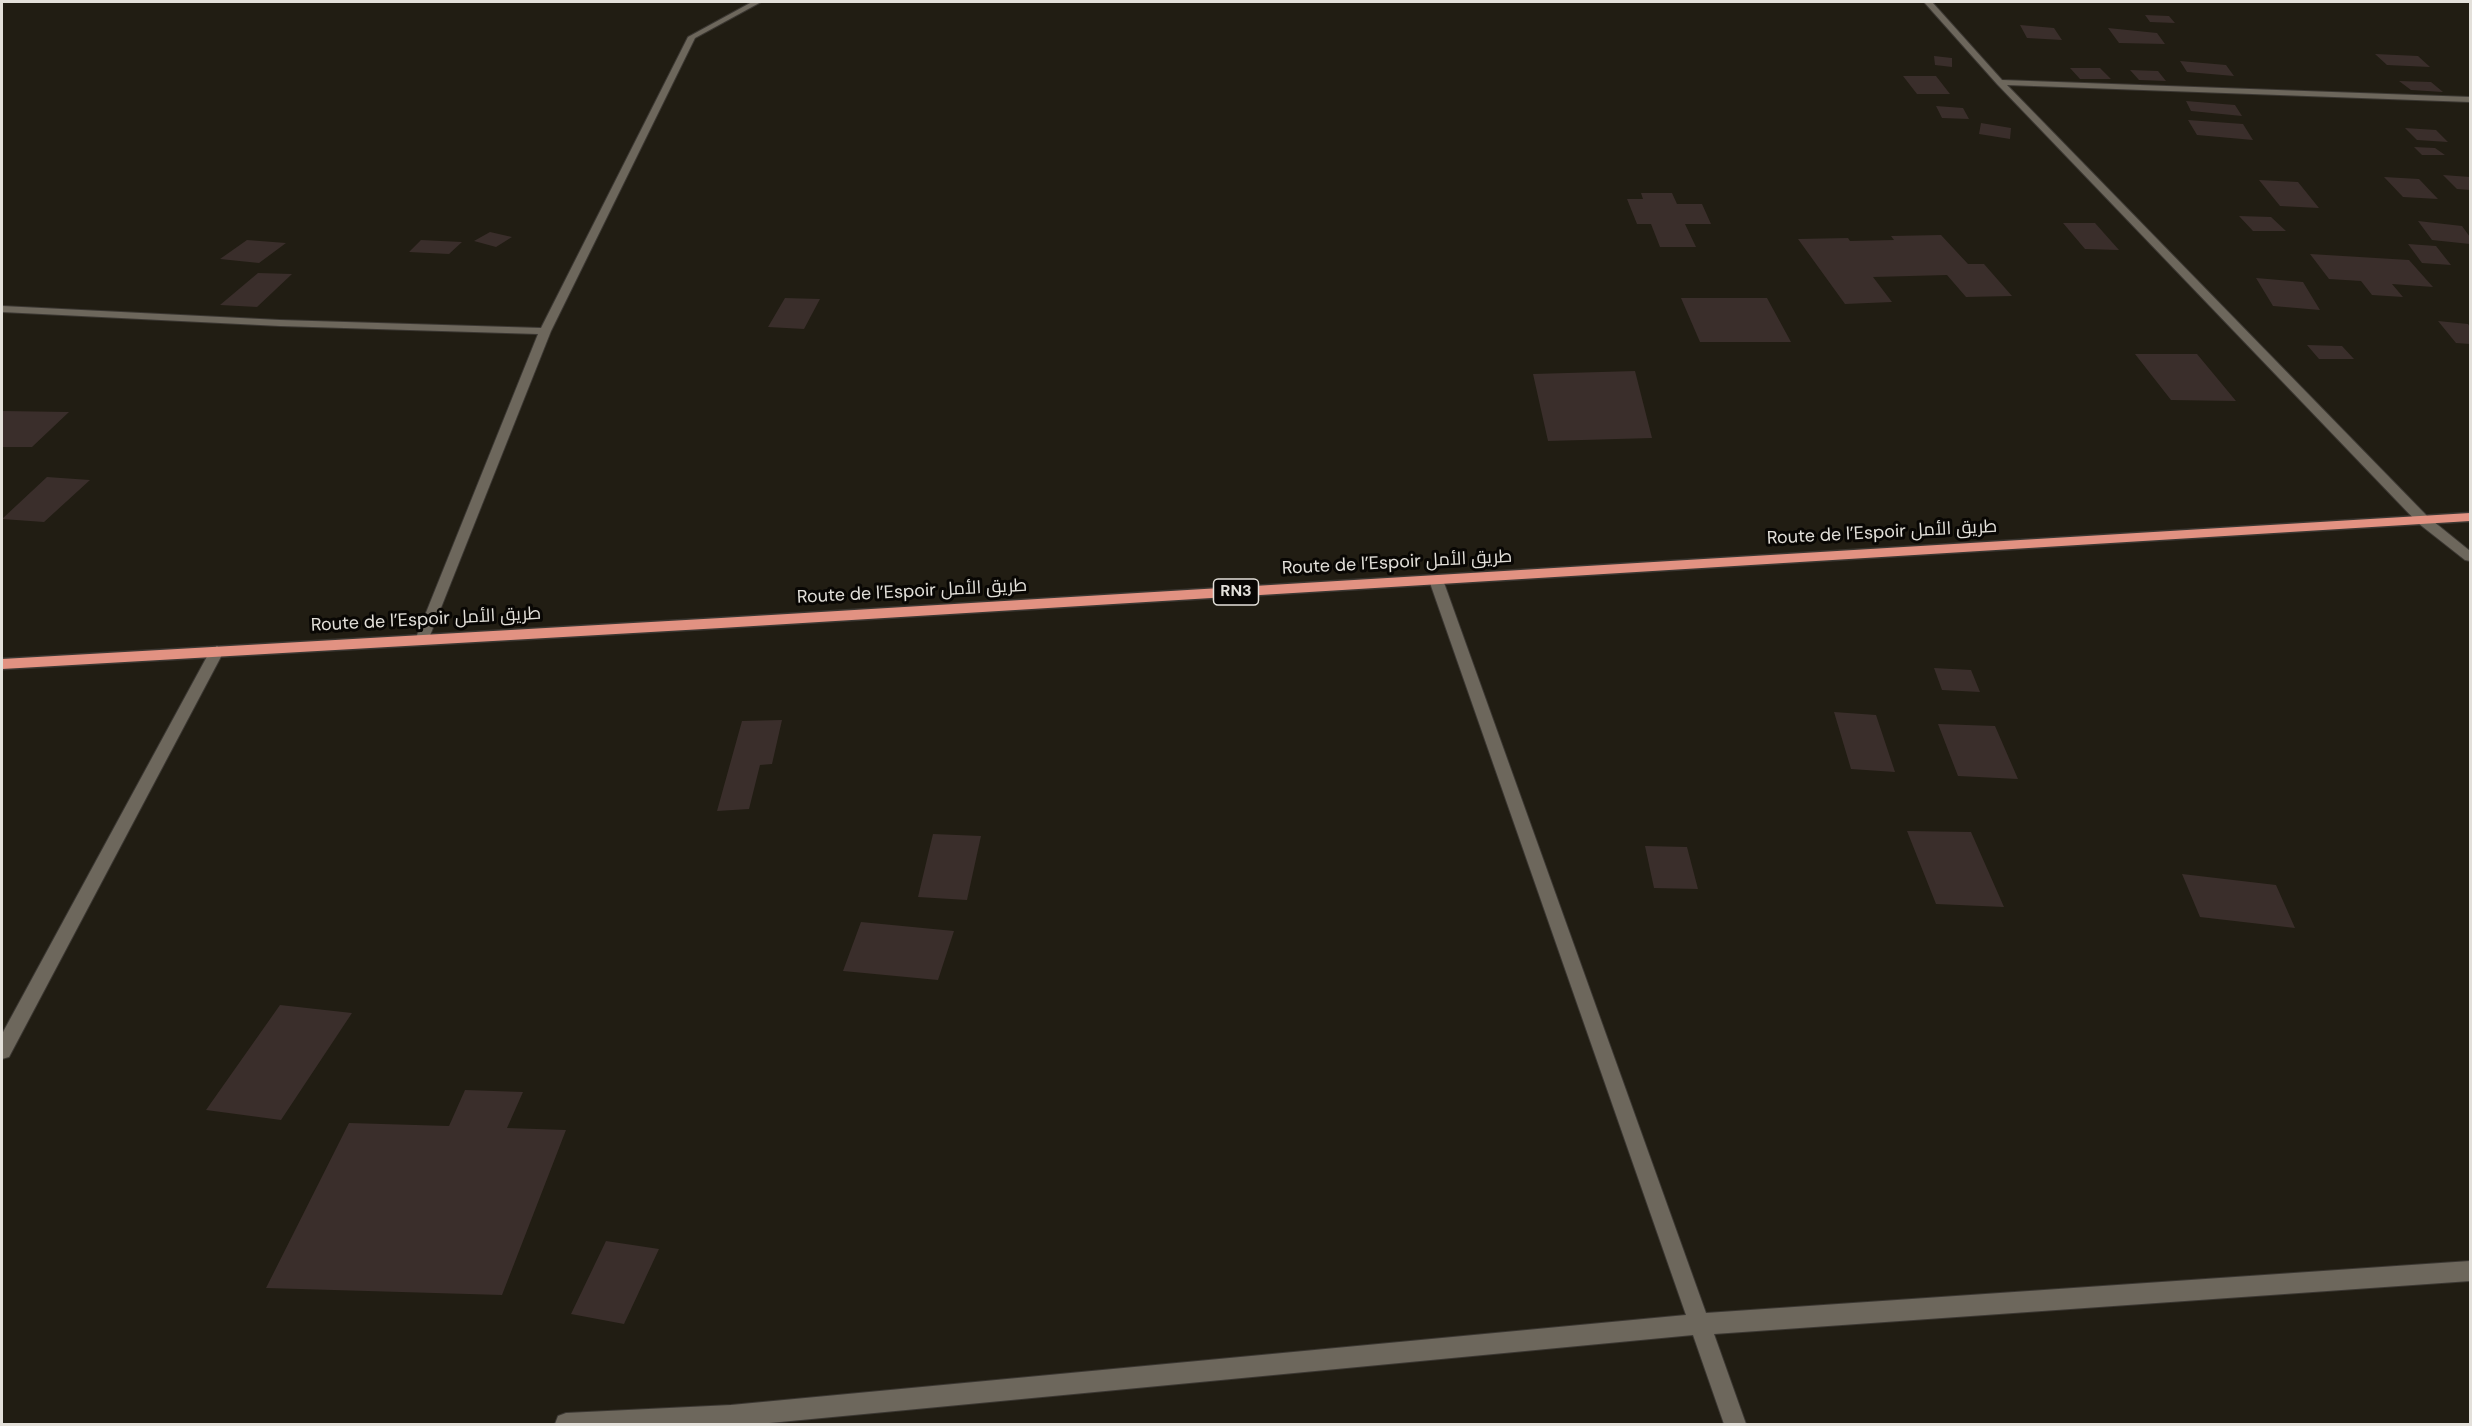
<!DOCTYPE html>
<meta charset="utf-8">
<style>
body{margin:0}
#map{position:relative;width:2472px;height:1426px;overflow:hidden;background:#211d13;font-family:"DM Sans",sans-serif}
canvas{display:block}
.frame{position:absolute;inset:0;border:3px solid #e3e0da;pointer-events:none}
</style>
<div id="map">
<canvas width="2472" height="1426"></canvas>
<div class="frame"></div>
</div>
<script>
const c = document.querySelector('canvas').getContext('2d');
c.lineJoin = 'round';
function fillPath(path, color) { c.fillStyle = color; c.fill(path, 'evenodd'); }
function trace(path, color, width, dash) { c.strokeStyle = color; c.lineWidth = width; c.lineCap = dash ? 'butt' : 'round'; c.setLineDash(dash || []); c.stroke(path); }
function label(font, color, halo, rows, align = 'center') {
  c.font = font + ' "DM Sans",Cairo,sans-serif'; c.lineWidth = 6; c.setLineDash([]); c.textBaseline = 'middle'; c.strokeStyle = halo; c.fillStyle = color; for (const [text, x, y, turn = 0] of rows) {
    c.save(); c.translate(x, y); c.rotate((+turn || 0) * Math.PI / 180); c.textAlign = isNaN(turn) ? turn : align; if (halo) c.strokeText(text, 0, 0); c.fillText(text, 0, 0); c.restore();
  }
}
const building = new Path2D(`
 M2145 15 2169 16 2175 23 2150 22Z
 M2020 25 2054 28 2062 40 2027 38Z
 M2108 28 2157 33 2165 44 2119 43Z
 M2375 54 2418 56 2430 67 2387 65Z
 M1934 56 1952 58V67L1935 65Z
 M2180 61 2226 65 2234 76 2187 72Z
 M2070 68H2100L2111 79H2080Z
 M2130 70 2158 71 2166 81 2139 80Z
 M1903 76H1936L1950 94H1917Z
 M2399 81 2431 82 2443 92 2411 90Z
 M2186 101 2235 105 2242 116 2191 111Z
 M1936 106 1963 108 1969 119 1942 118Z
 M2188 120 2243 124 2253 140 2197 135Z
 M1981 123 2011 128 2010 139 1979 134Z
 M2405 128 2436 130 2448 142 2417 140Z
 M2414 147 2435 148 2445 155H2422Z
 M2443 175 2470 177V190L2457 189Z
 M2384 177 2419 179 2438 199 2403 197Z
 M2259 180 2298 182 2319 208 2280 206Z
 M1641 193H1672L1677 204H1702L1711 224H1685L1696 247H1660L1651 224H1637L1627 199H1643Z
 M2239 216 2271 217 2286 231H2253Z
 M2418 221 2462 226 2470 237V244L2432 240Z
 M2063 223H2095L2119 250 2085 249Z
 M490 232 512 237 496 247 474 241Z
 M1941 235 1968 264H1984L2012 296 1966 297 1947 275 1873 277 1892 302 1845 304 1798 239 1848 238 1850 241 1894 240 1891 236Z
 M247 240 286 243 259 263 220 259Z
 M421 240 462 242 449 254 409 252Z
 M2408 244 2436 246 2451 265 2422 263Z
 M2310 254 2409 260 2433 287 2392 284 2403 297 2372 295 2361 281 2329 279Z
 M258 273 292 274 257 307 220 305Z
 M2256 278 2303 282 2320 310 2273 306Z
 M785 298 820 299 804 329 768 327Z
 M1681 298H1767L1791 342H1700Z
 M2438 321 2468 324 2470 327V344L2456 343Z
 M2307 345 2342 346 2354 359H2319Z
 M2135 354H2197L2236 401 2171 400Z
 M1635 371 1652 438 1548 441 1533 374Z
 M2 411 69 412 32 447H2Z
 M47 477 90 480 44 522 2 519Z
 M1934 668 1971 670 1980 692 1942 690Z
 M1834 712 1876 715 1895 772 1851 769Z
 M782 720 772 764 760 765 749 809 717 811 742 721Z
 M1938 724 1995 726 2018 779 1958 776Z
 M1907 831 1971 832 2004 907 1936 904Z
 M933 834 981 836 967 900 918 897Z
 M1645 846 1687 847 1698 889 1654 888Z
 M2182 874 2276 885 2295 928 2200 917Z
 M861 922 954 931 938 980 843 971Z
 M280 1005 352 1013 281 1120 206 1110Z
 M465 1090 523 1092 507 1128 566 1130 502 1295 266 1288 349 1123 449 1126Z
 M606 1241 659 1249 624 1324 571 1314Z`);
const minor = new Path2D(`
 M752 2H761L695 38 551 331 427 643 422 645 415 640 538 334 280 326 2 312V306L280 320 541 328 688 37Z
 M1924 2H1932L2002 80 2470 97V102L2007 85 2428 517 2470 551V561L2465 560 2418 523 1997 84Z
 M1436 576 1443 580 1706 1313 2470 1261V1281L1714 1334 1746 1424H1724L1693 1335 759 1424H555L558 1416 566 1413 731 1405 1686 1315 1429 580Z
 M217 646 224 651 9 1057 2 1059V1034L210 651Z`);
const trunk = new Path2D(`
 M2470 513V521L721 628 2 669V659L721 618Z`);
const shields = [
 [1236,592,45]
];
const shieldNames = [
 ["RN3",1236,592]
];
const streetNames = [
 ["Route de l’Espoir طريق الأمل",1882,533,-3],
 ["Route de l’Espoir طريق الأمل",1397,563,-3],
 ["Route de l’Espoir طريق الأمل",912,592,-3],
 ["Route de l’Espoir طريق الأمل",426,620,-3]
];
fillPath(building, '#3a2e2b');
trace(minor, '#3b3732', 2);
trace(trunk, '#3b3732', 3);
fillPath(minor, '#6d675c');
fillPath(trunk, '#e29282');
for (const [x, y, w] of shields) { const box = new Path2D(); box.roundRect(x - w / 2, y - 13, w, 26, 4.5); c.fillStyle = '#090704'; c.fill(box); trace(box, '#e3e0da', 1.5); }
label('bold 16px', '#e3e0da', null, shieldNames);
label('18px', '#e3e0da', '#090704', streetNames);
</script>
